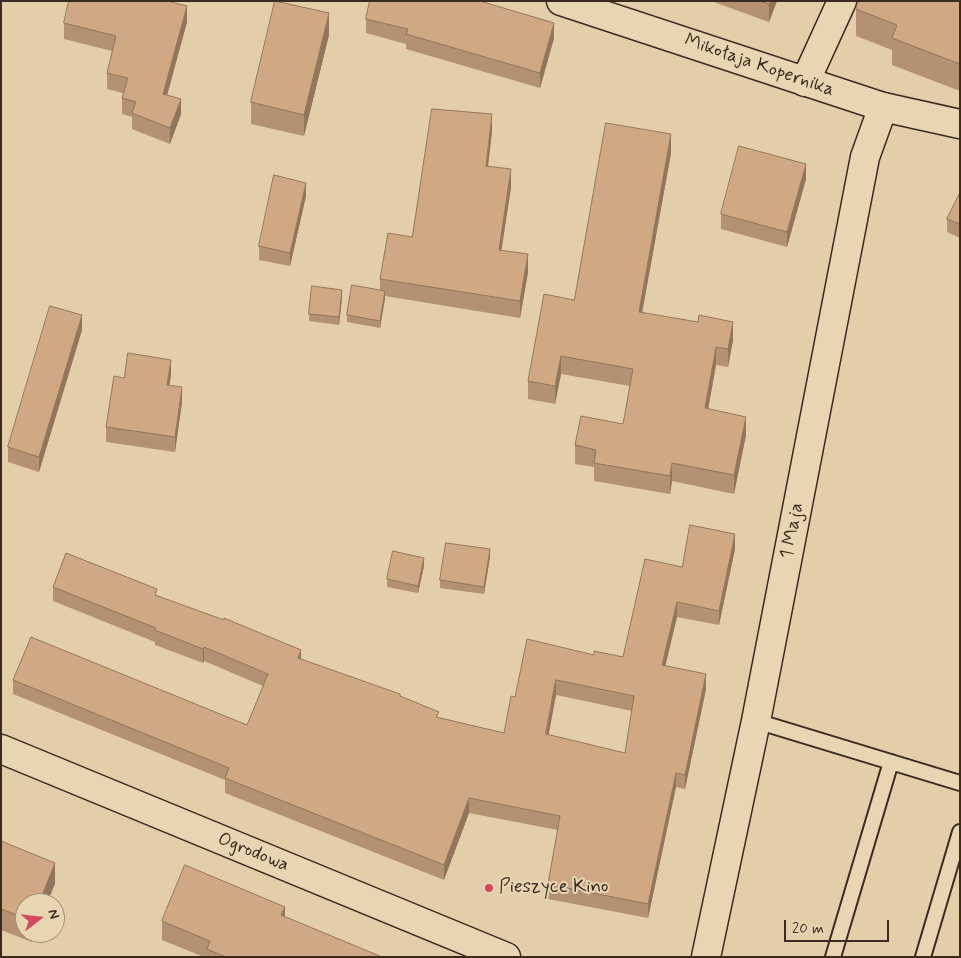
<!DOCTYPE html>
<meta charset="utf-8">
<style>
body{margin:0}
#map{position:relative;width:961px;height:958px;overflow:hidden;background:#e4ceaa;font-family:Mynerve,sans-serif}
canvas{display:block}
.frame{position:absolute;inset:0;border:2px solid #3b2a1e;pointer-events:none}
.north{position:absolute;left:15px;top:893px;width:50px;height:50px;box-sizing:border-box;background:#e8d6b3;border:1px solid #a39177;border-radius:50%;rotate:74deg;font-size:14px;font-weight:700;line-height:20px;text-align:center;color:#3b2a1e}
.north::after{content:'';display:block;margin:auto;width:18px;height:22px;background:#d1495b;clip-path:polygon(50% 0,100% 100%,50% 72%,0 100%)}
.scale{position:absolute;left:784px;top:920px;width:105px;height:22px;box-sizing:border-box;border:2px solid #3b2a1e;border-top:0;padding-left:6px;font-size:15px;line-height:18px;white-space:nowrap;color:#3b2a1e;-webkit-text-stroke:4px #e8d6b3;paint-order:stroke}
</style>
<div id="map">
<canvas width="961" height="958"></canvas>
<div class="frame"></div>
<div class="north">N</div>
<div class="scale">20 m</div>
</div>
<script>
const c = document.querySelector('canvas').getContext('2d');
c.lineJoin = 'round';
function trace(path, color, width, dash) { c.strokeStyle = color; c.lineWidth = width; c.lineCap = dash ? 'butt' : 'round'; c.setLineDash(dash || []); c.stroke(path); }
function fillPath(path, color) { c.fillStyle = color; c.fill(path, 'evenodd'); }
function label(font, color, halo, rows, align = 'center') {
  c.font = font + ' Mynerve,sans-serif'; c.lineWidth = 4; c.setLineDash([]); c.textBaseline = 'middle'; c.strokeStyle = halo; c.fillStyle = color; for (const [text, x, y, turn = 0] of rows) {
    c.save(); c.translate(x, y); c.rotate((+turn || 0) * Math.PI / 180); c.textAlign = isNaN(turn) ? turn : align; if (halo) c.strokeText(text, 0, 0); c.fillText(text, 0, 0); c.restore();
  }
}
const service = new Path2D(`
 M756 721 960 783
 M833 957 891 762
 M923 957 960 832`);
const minor = new Path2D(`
 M805 82 842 1
 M706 957 756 721 865 157 883 107`);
const tertiary = new Path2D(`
 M561 1 883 107 960 124
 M1 749 506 957`);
const wall = new Path2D(`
 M711 1H777L769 22Z
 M960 1V91L892 65V50L856 36V9Z
 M366 19 554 38 540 88 406 49V44L366 33Z
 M187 22 167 95 181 114 170 144 132 129V117L122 114V98L123 93 107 89V73L112 51 64 39V23Z
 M329 35 304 136 251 124V102Z
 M492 131 488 166 511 187 501 250 528 272 520 318 385 296 380 328 347 322V315L380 290V279Z
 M671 153 642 312 733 340 728 367 716 365 708 409 746 435 734 494 672 481 670 494 594 481V467L575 464V445L623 424 630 386 561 374 555 404 528 399V381L574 300Z
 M806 179 787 247 721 229V214Z
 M960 193V238L947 232V219Z
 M306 196 290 266 259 260V246Z
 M342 298 339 325 309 321V314Z
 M82 330 39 472 8 462V447Z
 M171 375 169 385 182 402 175 452 106 442V427Z
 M735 549 719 625 677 617 665 666 706 689 685 789 676 787 648 918 548 899V884L558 830 469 813 444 880 225 793V780L13 694V680L247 725 263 686 204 661 203 663 155 645V642L53 601V587L157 596 301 659 400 696 439 718 504 733 515 697 594 655 623 657 682 567ZM556 695 632 711 625 753 548 735Z
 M490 557 484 594 440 588V580Z
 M424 566 418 593 387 587V579Z
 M1 841 55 884 25 903V933H35L32 942 1 930Z
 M285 917 382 957H204L162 940V921Z`);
const shadedWall = new Path2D(`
 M770 1H777L769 22V4Z
 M187 6V22L163 110V94Z
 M329 13V35L304 136V115Z
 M554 23V38L540 88V73Z
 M181 99V114L170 144V128Z
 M492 114V131L486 183V166Z
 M671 134V153L639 330V312Z
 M806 164V179L787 247V232Z
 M511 169V187L499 267V250Z
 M306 183V196L290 266V253Z
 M528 254V272L520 318V301Z
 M342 290V298L339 325V317Z
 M385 291V299L380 328V321Z
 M82 315V330L39 472V457Z
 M733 322V340L728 367V349Z
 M716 347V365L705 426V408Z
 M561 356V374L555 404V386Z
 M171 360V375L167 400V385Z
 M182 387V402L175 452V437Z
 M746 417V435L734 494V475Z
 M672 463V481L670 494V476Z
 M735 534V549L719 625V611Z
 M490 549V557L484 594V587Z
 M424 558V566L418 593V586Z
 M677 602V617L662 680V665Z
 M204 647V661L203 663V649Z
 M301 650V665L298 658Z
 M706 674V689L685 789V775Z
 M556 680V695L546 749V734Z
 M676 773V787L648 918V904Z
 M469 798V813L444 880V865Z
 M55 863V884L47 903H39Z
 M285 907V925L281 915Z
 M32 933H35L32 942Z`);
const building = new Path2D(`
 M69 1H167L187 6 163 94 181 99 170 128 132 113 136 102 122 98 128 78 107 73 116 36 64 23Z
 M275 1 329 13 304 115 251 102Z
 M370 1H480L554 23 540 73 406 34 408 29 366 19Z
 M761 1H770L769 4Z
 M859 1H960V64L892 38 897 25 856 9Z
 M432 109 492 114 486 166 511 169 499 250 528 254 520 301 380 279 388 233 412 237Z
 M606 123 671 134 639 312 698 322 699 315 733 322 728 349 716 347 705 408 746 417 734 475 672 463 670 476 594 463 596 450 575 445 581 416 623 424 633 369 561 356 555 386 528 381 544 294 574 300Z
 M739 146 806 164 787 232 721 214Z
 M274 175 306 183 290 253 259 246Z
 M960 193V224L947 219Z
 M352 285 385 291 380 321 347 315Z
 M312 286 342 290 339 317 309 314Z
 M50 306 82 315 39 457 8 447Z
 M128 353 171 360 167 385 182 387 175 437 106 427 114 376 124 378Z
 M690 525 735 534 719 611 677 602 662 665 706 674 685 775 676 773 648 904 548 884 560 816 469 798 444 865 225 778 229 768 13 680 31 637 247 725 268 674 204 647 203 649 155 630 156 628 53 587 66 553 157 589 155 595 224 620V618L301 650 298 658 400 694V696L439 712 436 717 504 733 511 696 515 697 527 639 594 655V651L623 657 645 559 682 567ZM556 680 634 696 625 753 546 734Z
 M446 543 490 549 484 587 440 580Z
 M393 551 424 558 418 586 387 579Z
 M1 841 55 863 39 903H25V918L1 909Z
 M185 865 285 907 281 915 382 957H226L207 949 210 941 162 921Z`);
const markers = [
 [489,888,5,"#d1495b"]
];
const streetNames = [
 ["Mikołaja Kopernika",759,66,19],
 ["1 Maja",793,531,-79],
 ["Ogrodowa",253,853,22]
];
const poiNames = [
 ["Pieszyce Kino",499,888]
];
trace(service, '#3b2a1e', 18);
trace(minor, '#3b2a1e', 31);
trace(tertiary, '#3b2a1e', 31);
trace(service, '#e8d6b3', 14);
trace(minor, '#e8d6b3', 28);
trace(tertiary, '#e8d6b3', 28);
fillPath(wall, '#b39172');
fillPath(shadedWall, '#92765c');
fillPath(building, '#d0a984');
trace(building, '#92765c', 1);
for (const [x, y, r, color] of markers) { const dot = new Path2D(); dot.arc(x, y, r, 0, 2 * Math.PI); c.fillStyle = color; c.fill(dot); trace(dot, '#e8d6b3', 2); }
label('19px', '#3b2a1e', '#e8d6b3', streetNames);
label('19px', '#3b2a1e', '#e8d6b3', poiNames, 'left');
</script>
